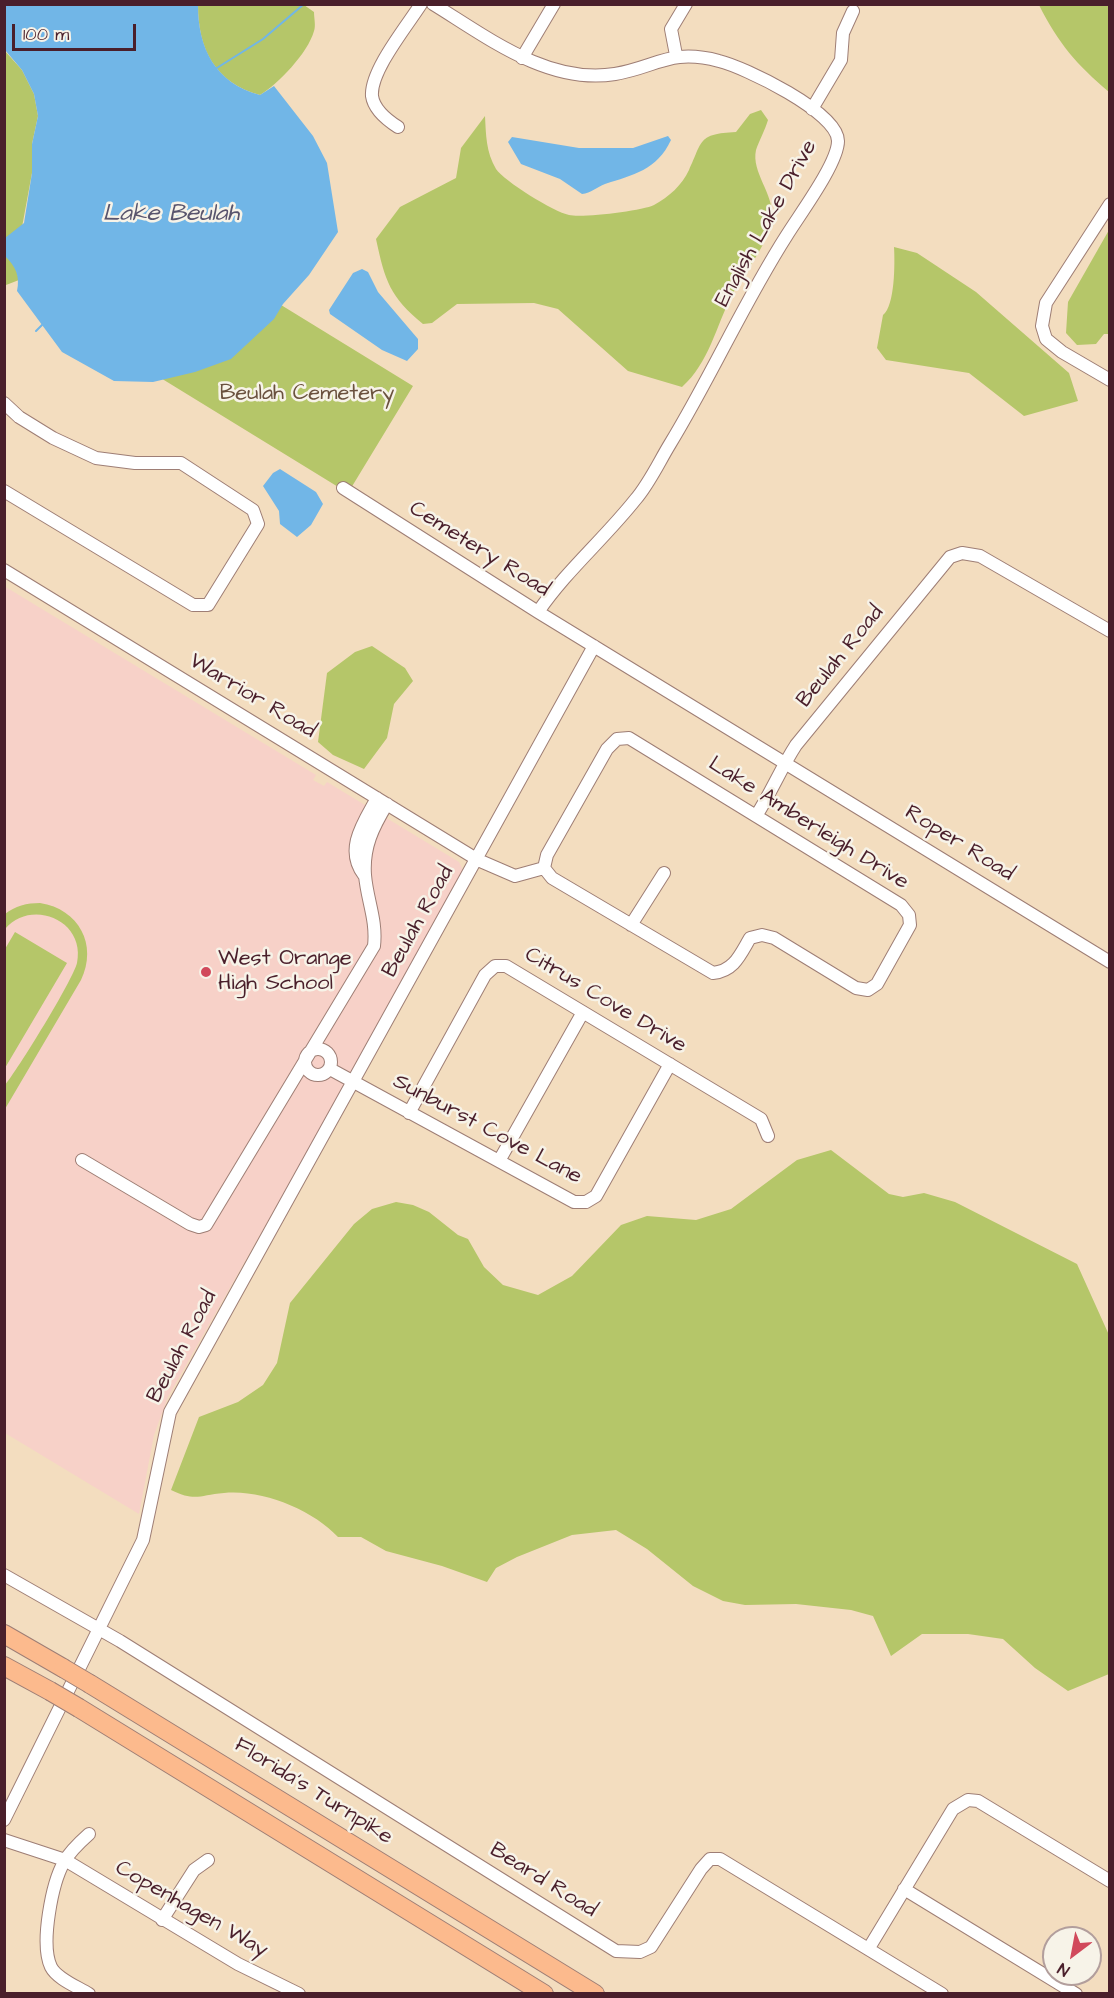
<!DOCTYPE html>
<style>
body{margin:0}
#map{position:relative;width:1114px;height:1998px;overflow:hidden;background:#f3ddbf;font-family:"Architects Daughter",sans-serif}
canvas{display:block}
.frame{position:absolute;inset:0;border:6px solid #4a1f2b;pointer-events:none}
.north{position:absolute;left:1042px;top:1926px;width:60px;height:60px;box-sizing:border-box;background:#f7f3e8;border:2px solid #b29e9c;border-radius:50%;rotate:212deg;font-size:16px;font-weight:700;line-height:24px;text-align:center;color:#4a1f2b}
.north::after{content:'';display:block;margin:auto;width:21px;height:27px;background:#d1495b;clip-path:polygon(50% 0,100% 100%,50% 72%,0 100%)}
.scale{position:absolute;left:12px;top:24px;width:124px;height:27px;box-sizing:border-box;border:3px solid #4a1f2b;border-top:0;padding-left:8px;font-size:18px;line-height:21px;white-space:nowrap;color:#4a1f2b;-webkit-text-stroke:4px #f7f3e8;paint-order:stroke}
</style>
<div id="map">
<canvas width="1114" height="1998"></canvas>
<div class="frame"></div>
<div class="north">N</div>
<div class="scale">100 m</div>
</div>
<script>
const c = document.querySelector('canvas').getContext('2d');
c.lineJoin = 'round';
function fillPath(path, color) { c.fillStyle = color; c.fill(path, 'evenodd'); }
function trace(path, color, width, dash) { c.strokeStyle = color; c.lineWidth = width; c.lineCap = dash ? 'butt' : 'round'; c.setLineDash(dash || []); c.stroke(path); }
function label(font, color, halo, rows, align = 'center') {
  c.font = font + ' "Architects Daughter",sans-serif'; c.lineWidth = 5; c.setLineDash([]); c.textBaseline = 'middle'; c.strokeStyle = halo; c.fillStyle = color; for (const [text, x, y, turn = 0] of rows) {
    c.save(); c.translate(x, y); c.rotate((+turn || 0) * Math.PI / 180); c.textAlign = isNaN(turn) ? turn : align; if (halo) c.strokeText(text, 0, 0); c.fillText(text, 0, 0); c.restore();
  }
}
const built = new Path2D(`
 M4 586 316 775 313 780 324 786 327 782 459 862 463 870 353 1071 168 1397 154 1435 139 1514 5 1433Z`);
const green = new Path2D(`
 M198 5H304L314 12C314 18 316 26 314 31 308 53 278 84 260 95 215 83 198 49 198 5Z
 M1039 5H1109V92C1077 65 1058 43 1039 5Z
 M4 50 22 70 34 94 38 116 32 144V173L15 265 19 280 6 285Z
 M761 110 768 120C765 130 759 141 756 150 751 172 774 194 772 217 769 244 745 271 732 295 716 326 709 363 682 387L628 371 558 309 534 303 457 304 432 323 423 324C390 297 385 281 376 239L400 207 456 178 461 148 485 116C486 135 486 152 496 169 504 181 554 212 569 215 582 218 642 211 654 205 669 197 682 185 689 170 703 141 697 134 736 132L750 114Z
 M1109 230V334H1104L1096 344 1077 345 1066 333 1068 302Z
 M894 247 917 253 976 292 1069 373 1078 401 1024 416 969 373 886 360 877 348 883 315C895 306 895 263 894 247Z
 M198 254 413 386 348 493 133 361Z
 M372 646 405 668 413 681 394 704 387 738 364 769 333 755 318 742 327 673 355 652Z
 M40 903C79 909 98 945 81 980L5 1109V1085C17 1071 73 980 77 963 86 920 31 898 5 929V914C15 906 27 903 40 903Z
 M15 932 67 963 5 1068V949Z
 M831 1150 889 1194 903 1197 924 1193 955 1202 1077 1264 1109 1335V1674L1068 1691 1035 1668 1003 1639 968 1634H922L891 1656 873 1616 851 1610 796 1604 745 1605 723 1601 693 1586 647 1549 616 1530 572 1535 517 1557 496 1568 487 1582 442 1566 386 1551 361 1537H338C313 1510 262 1489 224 1493 199 1495 196 1502 171 1490L199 1417 238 1402 263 1385 277 1363 290 1303 354 1224 372 1209 396 1202 413 1205 429 1212 458 1235 468 1239 484 1267 503 1285 538 1295 572 1276 621 1225 647 1216 696 1220 731 1209 797 1160Z`);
const water = new Path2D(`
 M5 4 198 5C198 48 215 83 260 95L274 86 313 136 327 163 338 232 309 275 283 304 274 319 231 359 195 372 153 382 114 381 62 352 17 291C20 276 16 267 5 256V238L24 223 32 173V144L38 116 34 94 22 70 5 50Z
 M668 136 671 140C657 170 633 175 605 184 597 187 591 193 582 194L560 179 521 164 508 142 512 137 579 148H633Z
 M362 269 368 272 378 292 418 339V349L407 361 382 350 330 314 329 310 353 273Z
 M280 469 316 492 323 504 311 525 297 537 280 524 279 511 263 486 273 473Z`);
const stream = new Path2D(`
 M212 71 263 39 304 4
 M36 331 43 324`);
const minor = new Path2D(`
 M433 4C487 37 548 85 615 74 657 67 670 48 719 61 744 67 838 112 838 141 838 163 800 214 787 235 744 302 712 375 670 444 659 462 649 484 635 500 604 539 566 571 538 612
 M676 55 671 29 686 4
 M522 58 554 4
 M812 109 841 60 843 33 853 11
 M398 127C387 120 374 110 372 96 370 71 407 26 421 4
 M1110 204 1046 303 1042 326 1046 339 1062 352 1110 380
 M4 403 19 417 53 438 96 458 135 463H181L253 510 258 524 208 605H193L4 491
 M343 488 538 612 1110 962
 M4 570 478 860 515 876 544 868
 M629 738 901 905 909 915 910 925 877 984 868 990 856 988 774 938 762 935 750 938C740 955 734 971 713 973L552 878 544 868 547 855 607 749 617 739Z
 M756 816C771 793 781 768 796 745L950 557 962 553 980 556 1110 631
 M364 875C344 849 364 822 377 798
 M631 925 664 873
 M305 1062a13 13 0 1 1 26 0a13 13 0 1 1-26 0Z
 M330 1069 574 1202H586L596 1196 670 1064
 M409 1113 485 975 495 966H506L761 1119 768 1136
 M82 1160 190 1224 199 1227 206 1225 374 946C377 920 367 900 365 875 363 847 373 827 387 804
 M499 1161 583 1012
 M4 1575 120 1641 616 1951 640 1952 651 1947 701 1869 710 1859H720L942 1994
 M4 1820 143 1540 170 1412 594 646
 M89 1834C80 1842 70 1851 64 1862 52 1883 40 1944 51 1967 57 1979 78 1987 89 1994
 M4 1840 65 1860 238 1964 299 1994
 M904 1889 1076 1994
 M162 1920 194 1870 208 1860
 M869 1948 953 1809 968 1800 978 1801 1110 1881`);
const highway = new Path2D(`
 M4 1634 63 1668
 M4 1666 50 1691
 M90 1684 595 1994
 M79 1708 544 1994`);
const highwayBridge = new Path2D(`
 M63 1668 90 1684
 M50 1691 79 1708`);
const markers = [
 [206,972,6,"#d1495b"]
];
const streetNames = [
 ["English Lake Drive",767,224,-61],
 ["Cemetery Road",479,550,32],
 ["Beulah Road",841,657,-51],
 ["Warrior Road",252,697,31],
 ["Lake Amberleigh Drive",808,824,32],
 ["Roper Road",959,844,32],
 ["Beulah Road",419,922,-61],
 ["Citrus Cove Drive",605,1001,31],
 ["Sunburst Cove Lane",487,1130,28],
 ["Beulah Road",183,1347,-62],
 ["Florida's Turnpike",313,1792,32],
 ["Beard Road",543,1881,32],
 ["Copenhagen Way",191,1910,30]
];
const parkNames = [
 ["Beulah Cemetery",307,394]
];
const poiNames = [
 ["West Orange",218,959],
 ["High School",218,984]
];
const waterNames = [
 ["Lake Beulah",171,215]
];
fillPath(built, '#f7d1c8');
fillPath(green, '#b5c669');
fillPath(water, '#71b6e7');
trace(stream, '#71b6e7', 2);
trace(minor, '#9e7e75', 14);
trace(highway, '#9e7e75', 20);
trace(minor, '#fff', 12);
trace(highway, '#fcba8d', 18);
trace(highwayBridge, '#9e7e75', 20, []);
trace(highwayBridge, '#fcba8d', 18);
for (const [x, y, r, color] of markers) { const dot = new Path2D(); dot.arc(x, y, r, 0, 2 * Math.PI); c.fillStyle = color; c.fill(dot); trace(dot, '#f7f3e8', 2); }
label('22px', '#4a1f2b', '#f7f3e8', streetNames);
label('22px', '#6a513e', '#f7f3e8', parkNames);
label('22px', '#4a1f2b', '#f7f3e8', poiNames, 'left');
label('italic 24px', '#58546d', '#f7f3e8', waterNames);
</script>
